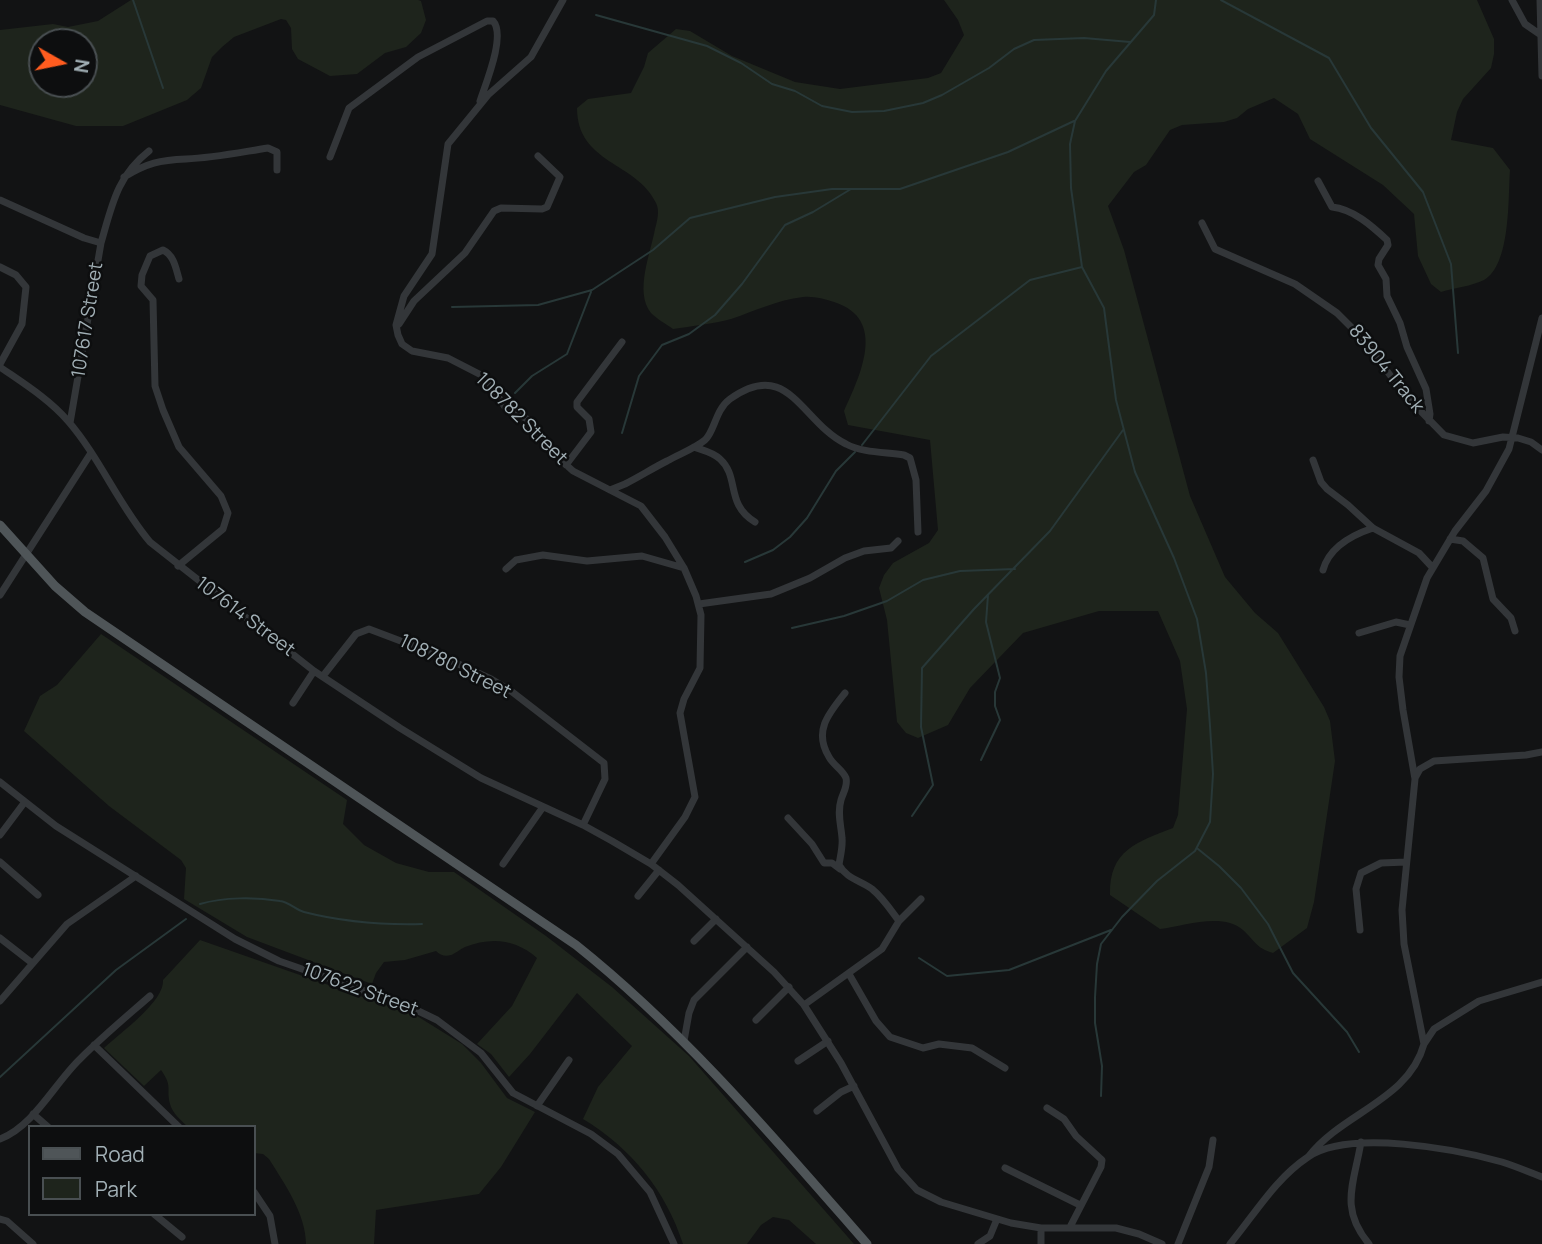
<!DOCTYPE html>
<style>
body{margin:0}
#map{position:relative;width:1542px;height:1244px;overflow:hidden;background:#121314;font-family:Manrope,sans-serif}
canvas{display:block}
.legend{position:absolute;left:28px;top:1125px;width:228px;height:91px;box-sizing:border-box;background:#0d0e0f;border:2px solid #494f52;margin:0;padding:9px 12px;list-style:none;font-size:21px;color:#a2b0b6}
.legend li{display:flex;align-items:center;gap:14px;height:35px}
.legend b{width:35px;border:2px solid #494f52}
.north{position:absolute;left:28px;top:28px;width:70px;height:70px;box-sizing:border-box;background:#0d0e0f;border:2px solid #494f52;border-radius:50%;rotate:99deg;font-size:19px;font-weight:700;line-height:28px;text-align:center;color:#a2b0b6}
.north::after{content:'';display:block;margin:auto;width:24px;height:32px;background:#ff5c1f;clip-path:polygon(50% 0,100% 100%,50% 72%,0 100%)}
</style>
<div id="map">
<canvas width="1542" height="1244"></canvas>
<ul class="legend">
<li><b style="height:9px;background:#4f5558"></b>Road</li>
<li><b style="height:19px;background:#1e241c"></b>Park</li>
</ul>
<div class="north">N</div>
</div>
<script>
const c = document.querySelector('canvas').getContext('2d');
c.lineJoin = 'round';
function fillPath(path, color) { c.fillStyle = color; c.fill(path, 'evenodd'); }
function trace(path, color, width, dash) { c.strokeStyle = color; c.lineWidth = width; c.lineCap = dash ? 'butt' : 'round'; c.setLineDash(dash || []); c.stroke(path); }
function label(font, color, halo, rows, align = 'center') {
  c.font = font + ' Manrope,sans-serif'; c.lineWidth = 5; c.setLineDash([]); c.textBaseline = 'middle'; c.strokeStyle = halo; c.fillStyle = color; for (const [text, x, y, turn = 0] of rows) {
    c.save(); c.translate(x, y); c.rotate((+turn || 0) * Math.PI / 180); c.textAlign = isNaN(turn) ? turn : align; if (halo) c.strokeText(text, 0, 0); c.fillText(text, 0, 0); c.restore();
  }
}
const green = new Path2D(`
 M131 0H418L421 1 426 20 421 33 406 47 385 53 357 74 330 76 298 59 292 49 291 28 286 20 281 19 234 37 222 47 212 57 201 88 187 100 123 126H76L0 105V30L53 24 68 27 98 21ZM42 42H84V84H42Z
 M944 0H1477L1494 39V54L1491 68 1463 99 1457 112 1451 140 1493 148 1510 170C1508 197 1511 265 1484 280 1472 286 1454 288 1441 292L1431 284 1418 256 1414 214 1383 185 1310 139 1298 114 1274 98 1248 109 1237 118 1224 122 1182 125 1170 130 1146 165 1134 172 1108 206 1124 250 1190 496 1225 577 1255 613 1278 633 1324 707 1330 721 1335 761 1314 902 1307 928 1273 953C1256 948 1255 941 1243 930 1223 912 1184 926 1160 929L1110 895C1109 850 1137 842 1173 828L1178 815 1187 709 1180 661 1158 611H1099L1023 633 970 688 948 725 918 738 906 733 897 722 887 620 879 588 884 575 893 563 929 543 938 530 930 440 848 425 844 411C860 376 888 319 834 302 824 299 814 296 803 297 777 300 755 311 731 319 713 324 692 326 673 329 666 324 657 319 651 313 634 292 651 252 655 229 657 221 660 211 656 203 637 162 577 164 577 108L588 99 631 93 644 67 648 53 676 29 690 31 732 56 795 82 840 89 928 78 941 73 964 35 958 20Z
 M101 634 347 800 343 824 364 845 396 863 429 872H454L546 936 612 987 689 1056 854 1244H816L789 1220 773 1217 761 1225 747 1244H683C666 1191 631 1148 583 1119L598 1087 632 1046 577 993 530 1054 509 1077 491 1054 477 1044 512 1006 537 958C515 939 491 937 465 947 460 949 455 954 451 955 445 957 440 955 436 951L405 960 384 962 376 973 372 984 247 937 184 899 186 868 181 860 109 806 24 731 40 696 57 685Z
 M200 940 417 1016 462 1044 481 1063 507 1098 535 1112 501 1167 479 1194 376 1210 374 1244H306C306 1214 284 1183 269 1159L263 1154 254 1153V1127H188C182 1121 172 1113 170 1104 166 1087 173 1087 161 1070L144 1086 104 1048C120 1033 165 1001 163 980Z`);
const stream = new Path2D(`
 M133 0 163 88
 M1221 0 1329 58 1371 128 1423 192 1451 264 1458 353
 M596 15 707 46 741 63 772 84 795 91 822 106 852 112 884 111 923 103 942 95 989 68 1014 49 1034 40 1084 38 1130 42
 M452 307 538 305 592 290 653 250 690 218 775 197 832 189H900L1008 152 1074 121
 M515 393 532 376 567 354 591 292
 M622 433 639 376 662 345 689 334 715 315 742 284 785 225 813 212 851 189
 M862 445 931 356 1030 280 1082 267
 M745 562 773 550 790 537 807 518 836 471 855 452
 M792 628 844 616 887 601 923 580 960 571 1015 569
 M981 760 1000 720 995 706V692L1000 678 986 622 988 595
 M912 816 933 785 921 727 922 668 974 609 1050 531 1123 430
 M1198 849 1219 866 1241 888 1268 924 1293 973 1347 1032 1359 1052
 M200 904C224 897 255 897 280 901 289 902 296 910 304 912 343 922 383 925 422 924
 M919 958 947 976 1009 970 1111 930
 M0 1077 116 970 186 919
 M1101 1096 1102 1066 1095 1023V997L1097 964 1101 944 1122 917 1157 881 1195 851 1210 822 1213 774 1210 726 1206 673 1197 619 1174 558 1135 472 1116 400 1104 308 1082 267 1071 188 1070 144 1075 121 1106 71 1154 15 1156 0`);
const minor = new Path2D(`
 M563 0 531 57 488 95 448 144 432 254 404 296 396 325 398 335 402 344 412 351 448 358 485 377 505 407 527 419 562 461 573 471 641 506 665 537 684 568 696 596 701 615 700 668 684 699 680 713 695 797 685 817 651 864
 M1512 0 1525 24 1541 35
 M1540 0 1542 76
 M330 157 349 108 418 57 487 21H493C506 35 486 83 480 101
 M124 177C147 163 160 160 186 159 213 158 242 152 268 148L277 152V170
 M1318 181 1332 207C1353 209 1372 226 1387 240L1388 245 1379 259 1378 265 1386 279 1387 296 1400 323 1407 347 1426 389 1430 414 1429 421
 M0 200 84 238 101 243 70 423
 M1202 223 1215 249 1295 284 1337 313 1361 337 1406 396 1444 435 1473 443 1503 437 1518 438 1531 442 1542 450
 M101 243C112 205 117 176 149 151
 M0 267 16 275 26 287 22 324 0 364
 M399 324 414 301 465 253 494 211 501 208 542 209 547 207 560 177 538 156
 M0 367C23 383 49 399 68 421 100 458 118 504 150 542L314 671 400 728 481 778 583 825 612 841 651 864 678 885 774 972 804 1005 841 1063 898 1169 917 1190 941 1202 1011 1223 1041 1228H1116L1139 1234 1162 1244
 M694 447C702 450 713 452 720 459 740 477 725 504 755 522
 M1313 460 1321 482 1327 489 1348 505 1373 528 1419 553 1433 568
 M566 465 591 432 589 419 577 407V402L622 342
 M610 490 625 484C639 477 653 468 667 461 679 454 694 449 705 440 715 431 715 410 730 399 789 357 801 422 846 444 863 453 885 452 904 455L910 458 916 480 918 532
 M1450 539 1463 541 1483 558 1493 599 1511 618 1515 631
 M178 566 223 529 228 513 221 496 179 447 163 410 155 386 153 300 141 286 142 275 150 256 163 250C174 255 176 269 179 279
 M506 569 516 560 543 555 587 561 642 556 684 568
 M1323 570C1329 548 1352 535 1373 528
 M0 595 91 453
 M699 604 771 594 810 578 845 558 864 551 891 548 898 541
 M1359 633 1396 622 1410 625
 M323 676 356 634 369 629 443 657 491 679 511 691 604 763 605 779 583 825
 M845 693C829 713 813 731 829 757 833 765 843 770 846 778 848 786 843 793 841 800 837 813 841 825 842 838 843 847 840 857 839 865 847 879 860 880 872 889 883 898 890 909 899 921
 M293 703 314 671
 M1415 778 1420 769 1434 761 1526 755 1542 752
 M0 782 56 826 235 939 279 961 408 1006 437 1020 481 1053 513 1093 591 1134 618 1154 650 1192 674 1244
 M788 818 812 844 824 863H832L840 869
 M0 835 24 803
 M0 862 38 895
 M503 864 543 807
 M638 896 659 870
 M1360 930 1356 889 1361 873 1381 863 1406 862
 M0 938 32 963
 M694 941 716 919
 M849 974 876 1021 890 1037 923 1048 939 1044 972 1048 1005 1068
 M0 1001 67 924 136 876
 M804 1005 882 949 899 921 921 899
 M756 1020 789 987
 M684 1041 689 1013 694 1000 747 947
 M1424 1044 1434 1029 1479 1001 1542 982
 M94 1045 179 1127
 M798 1061 828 1041
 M537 1106 569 1060
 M1047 1108 1064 1119 1076 1136 1102 1160 1101 1167 1070 1227
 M817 1111 841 1092 854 1086
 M33 1114 48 1127
 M0 1139C34 1126 54 1084 80 1059 102 1037 126 1017 150 996
 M1361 1142C1354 1184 1339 1208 1369 1244
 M1309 1156C1342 1113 1409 1100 1424 1044L1404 944 1402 910 1415 779 1403 710 1399 677 1400 656 1427 578 1455 531 1486 491 1509 449 1542 318
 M1005 1168 1080 1205
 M254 1192 270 1216 275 1244
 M154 1214 182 1237
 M0 1219 7 1221 33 1244
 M1041 1228V1244
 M978 1244 990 1236 997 1219
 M1178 1244 1209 1167 1213 1140
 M1230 1244C1255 1214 1275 1179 1308 1157 1349 1129 1456 1149 1502 1162 1515 1166 1529 1172 1542 1177`);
const major = new Path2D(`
 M0 525 55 586 85 612 576 945C685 1032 776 1140 867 1244`);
const streetNames = [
 ["107617 Street",88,320,-81],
 ["83904 Track",1386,369,51],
 ["108782 Street",521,419,45],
 ["107614 Street",245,617,37],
 ["108780 Street",455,667,26],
 ["107622 Street",360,990,20]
];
fillPath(green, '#1e241c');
trace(stream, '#283838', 2);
trace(minor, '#333639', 7);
trace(major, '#4f5558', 9);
label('19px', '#a2b0b6', '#0d0e0f', streetNames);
</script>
